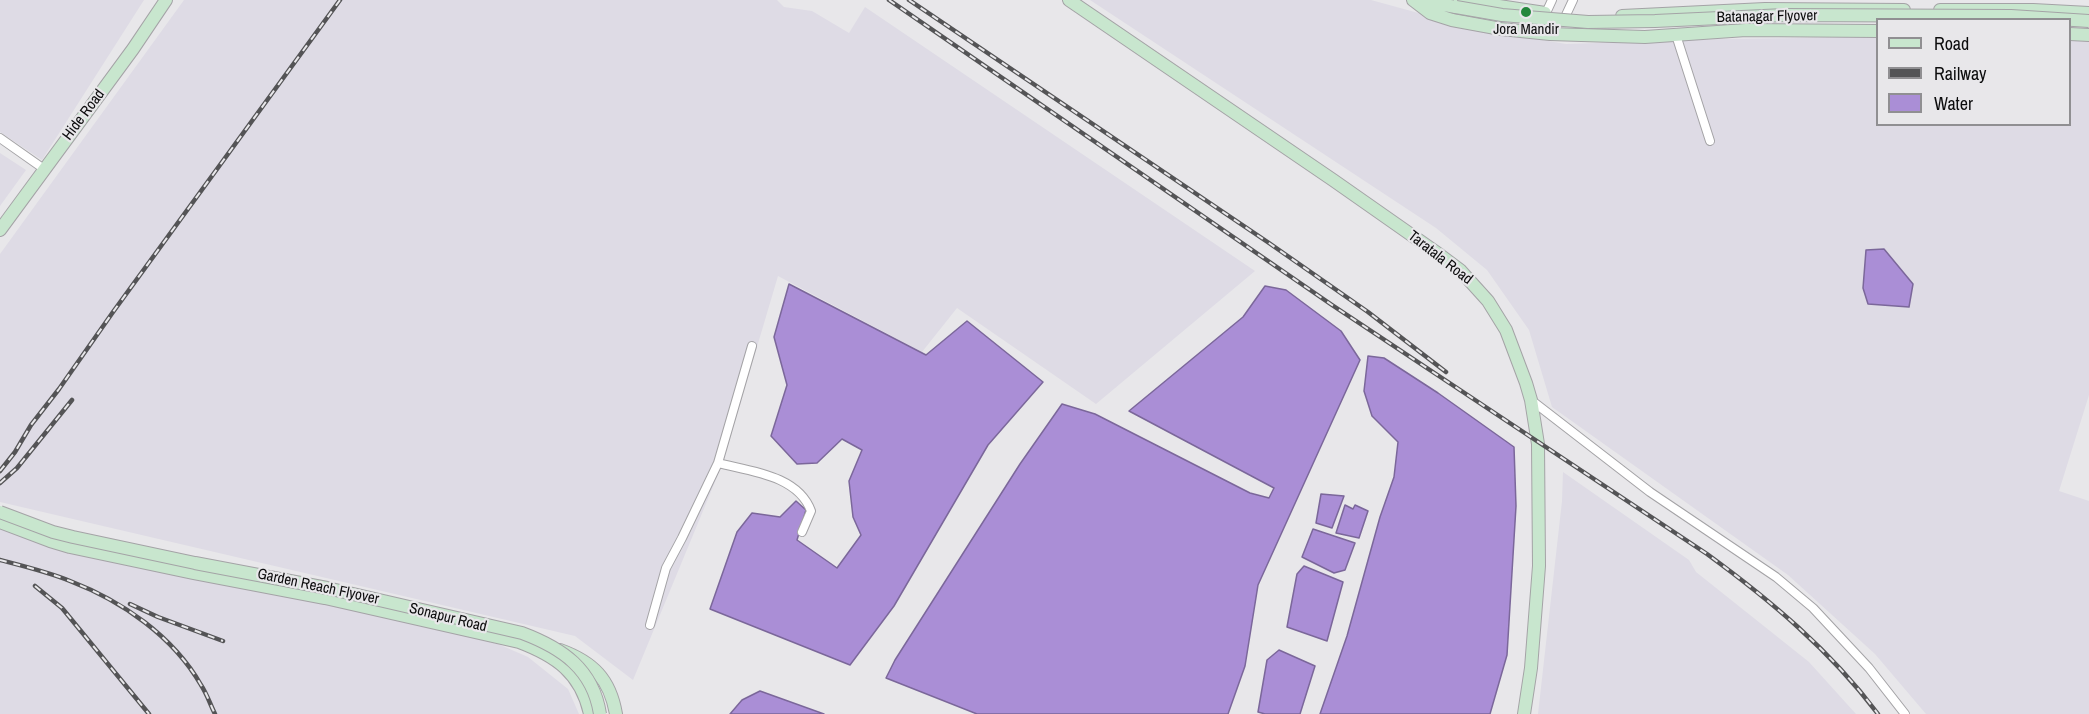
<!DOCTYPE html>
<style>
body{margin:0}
#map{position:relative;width:2089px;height:714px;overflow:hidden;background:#e8e7ea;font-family:"Archivo Narrow",sans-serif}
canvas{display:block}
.legend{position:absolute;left:1876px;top:18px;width:195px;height:108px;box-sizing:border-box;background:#e8e7ea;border:2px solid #908f92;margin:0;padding:8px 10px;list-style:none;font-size:18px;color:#0c0c0d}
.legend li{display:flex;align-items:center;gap:12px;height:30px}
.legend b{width:30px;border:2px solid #908f92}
</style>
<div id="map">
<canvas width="2089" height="714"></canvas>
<ul class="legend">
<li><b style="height:8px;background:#c8e6ce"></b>Road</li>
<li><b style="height:8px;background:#545456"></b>Railway</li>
<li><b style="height:16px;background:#aa8ed6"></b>Water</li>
</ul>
</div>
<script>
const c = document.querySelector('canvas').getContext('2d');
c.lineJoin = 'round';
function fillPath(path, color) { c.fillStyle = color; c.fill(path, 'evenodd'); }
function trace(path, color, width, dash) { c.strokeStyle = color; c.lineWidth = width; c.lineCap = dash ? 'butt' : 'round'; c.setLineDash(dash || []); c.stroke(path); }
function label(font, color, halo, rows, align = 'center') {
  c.font = font + ' "Archivo Narrow",sans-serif'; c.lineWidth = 4.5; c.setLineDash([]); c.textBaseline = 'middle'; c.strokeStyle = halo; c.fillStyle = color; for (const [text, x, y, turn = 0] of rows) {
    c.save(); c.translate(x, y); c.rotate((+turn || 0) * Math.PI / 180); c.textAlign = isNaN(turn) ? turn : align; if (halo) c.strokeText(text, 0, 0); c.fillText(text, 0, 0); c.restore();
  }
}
const built = new Path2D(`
 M0 0H144L42 160 0 132Z
 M184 0H777L784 7 812 11 849 33 865 7 1255 271 1096 404 957 308 922 352 778 276 722 465 633 680 575 636 0 502V254Z
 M1090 0H1371L1473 28 1566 44 1722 39 1877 37 1878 124H2070V41H2089V395L2059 491 2089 501V714H1926L1875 654 1788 575 1552 407 1529 330 1487 270 1436 228Z
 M0 153 26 170 0 206Z
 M1563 472 1689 560 1696 572 1809 662 1856 714H1538L1562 501Z
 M0 524 498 644 528 657 568 689 579 714H0Z`);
const water = new Path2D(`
 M1884 249 1913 284 1909 307 1868 304 1863 288 1866 250Z
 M789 284 926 355 967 321 1043 382 988 445 894 606 850 665 710 609 737 532 752 513 780 517 796 501 806 510 797 540 837 568 861 535 853 517 849 481 862 450 842 439 817 463 797 464 771 436 787 385 774 337Z
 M1265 286 1286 290 1341 331 1360 360 1258 585 1245 666 1228 714H977L886 678 895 660 1020 464 1062 404 1095 414 1250 493 1269 498 1274 488 1129 411 1243 317Z
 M1368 356 1384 358 1438 393 1514 447 1516 506 1507 655 1490 714H1320L1347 636 1380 517 1394 477 1398 442 1372 416 1364 391Z
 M1321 494 1344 496 1332 528 1316 523Z
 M1345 505 1353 509 1355 505 1368 511 1359 538 1336 533Z
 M1313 529 1355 543 1345 570 1334 573 1302 557Z
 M1304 566 1343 582 1327 641 1287 627 1297 574Z
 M1279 650 1315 666 1300 714H1265L1258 712 1267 660Z
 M760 691 824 714H730L742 700Z`);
const street = new Path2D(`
 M1546 13 1552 0
 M1566 15 1573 0
 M1676 35 1710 141
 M0 138 44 169
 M1531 400 1650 492 1776 577 1813 608 1869 668 1905 714
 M718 463C749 471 798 475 811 511L802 532
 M650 625 666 568 682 538 718 463 752 346`);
const secondary = new Path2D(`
 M1069 0 1333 180 1440 255 1460 270 1488 301 1506 330 1526 383 1531 400 1538 444 1539 566 1531 668 1524 714
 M1413 0 1430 13 1452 20 1501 29 1550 34 1645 37 1746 30 1878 31
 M1416 0 1456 7
 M1460 0 1545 13
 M1940 10H2033L2089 13
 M1622 16 1765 9 1904 10
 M2070 34 2089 35
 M0 230 133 49 166 0
 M0 522 50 541 70 547 193 573 325 598 519 642C556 656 581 673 590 714
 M560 650C593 662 610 679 616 714`);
const rail = new Path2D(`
 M889 0 1332 305 1707 554C1770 600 1830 650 1878 714
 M909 0 1269 243 1368 312 1446 372
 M0 471 15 452 31 425 59 389 113 312 340 0
 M0 483 17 468 72 400
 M0 560C23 566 48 572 70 581 122 601 173 636 201 685 207 694 210 704 215 714
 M35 586 62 608 149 714
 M130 604 158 617 223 641`);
const secondaryBridge = new Path2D(`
 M1456 7 1502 15 1588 22 1655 21 1785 15 2011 16 2089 21
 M0 512 53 532 73 537 195 563 327 588 522 633C562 648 593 669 600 714`);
const markers = [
 [1526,12,6,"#24883c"]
];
const streetNames = [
 ["Batanagar Flyover",1767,17,-1],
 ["Hide Road",84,115,-53],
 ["Taratala Road",1440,258,38],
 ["Garden Reach Flyover",318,587,12],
 ["Sonapur Road",448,618,14]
];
const poiNames = [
 ["Jora Mandir",1526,30]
];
fillPath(built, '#dedbe5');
fillPath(water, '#aa8ed6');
trace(water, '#7b679a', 1.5);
trace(street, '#a4a3a6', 10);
trace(secondary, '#a4a3a6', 14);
trace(street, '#fff', 8);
trace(secondary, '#c8e6ce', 12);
trace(rail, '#545456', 4.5);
trace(rail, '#e8e7ea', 2, [7]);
trace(secondaryBridge, '#a4a3a6', 14, []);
trace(secondaryBridge, '#c8e6ce', 12);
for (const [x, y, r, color] of markers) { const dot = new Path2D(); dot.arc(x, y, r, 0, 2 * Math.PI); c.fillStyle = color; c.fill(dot); trace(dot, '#e8e7ea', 2); }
label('15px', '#0c0c0d', '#e8e7ea', streetNames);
label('15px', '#0c0c0d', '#e8e7ea', poiNames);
</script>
